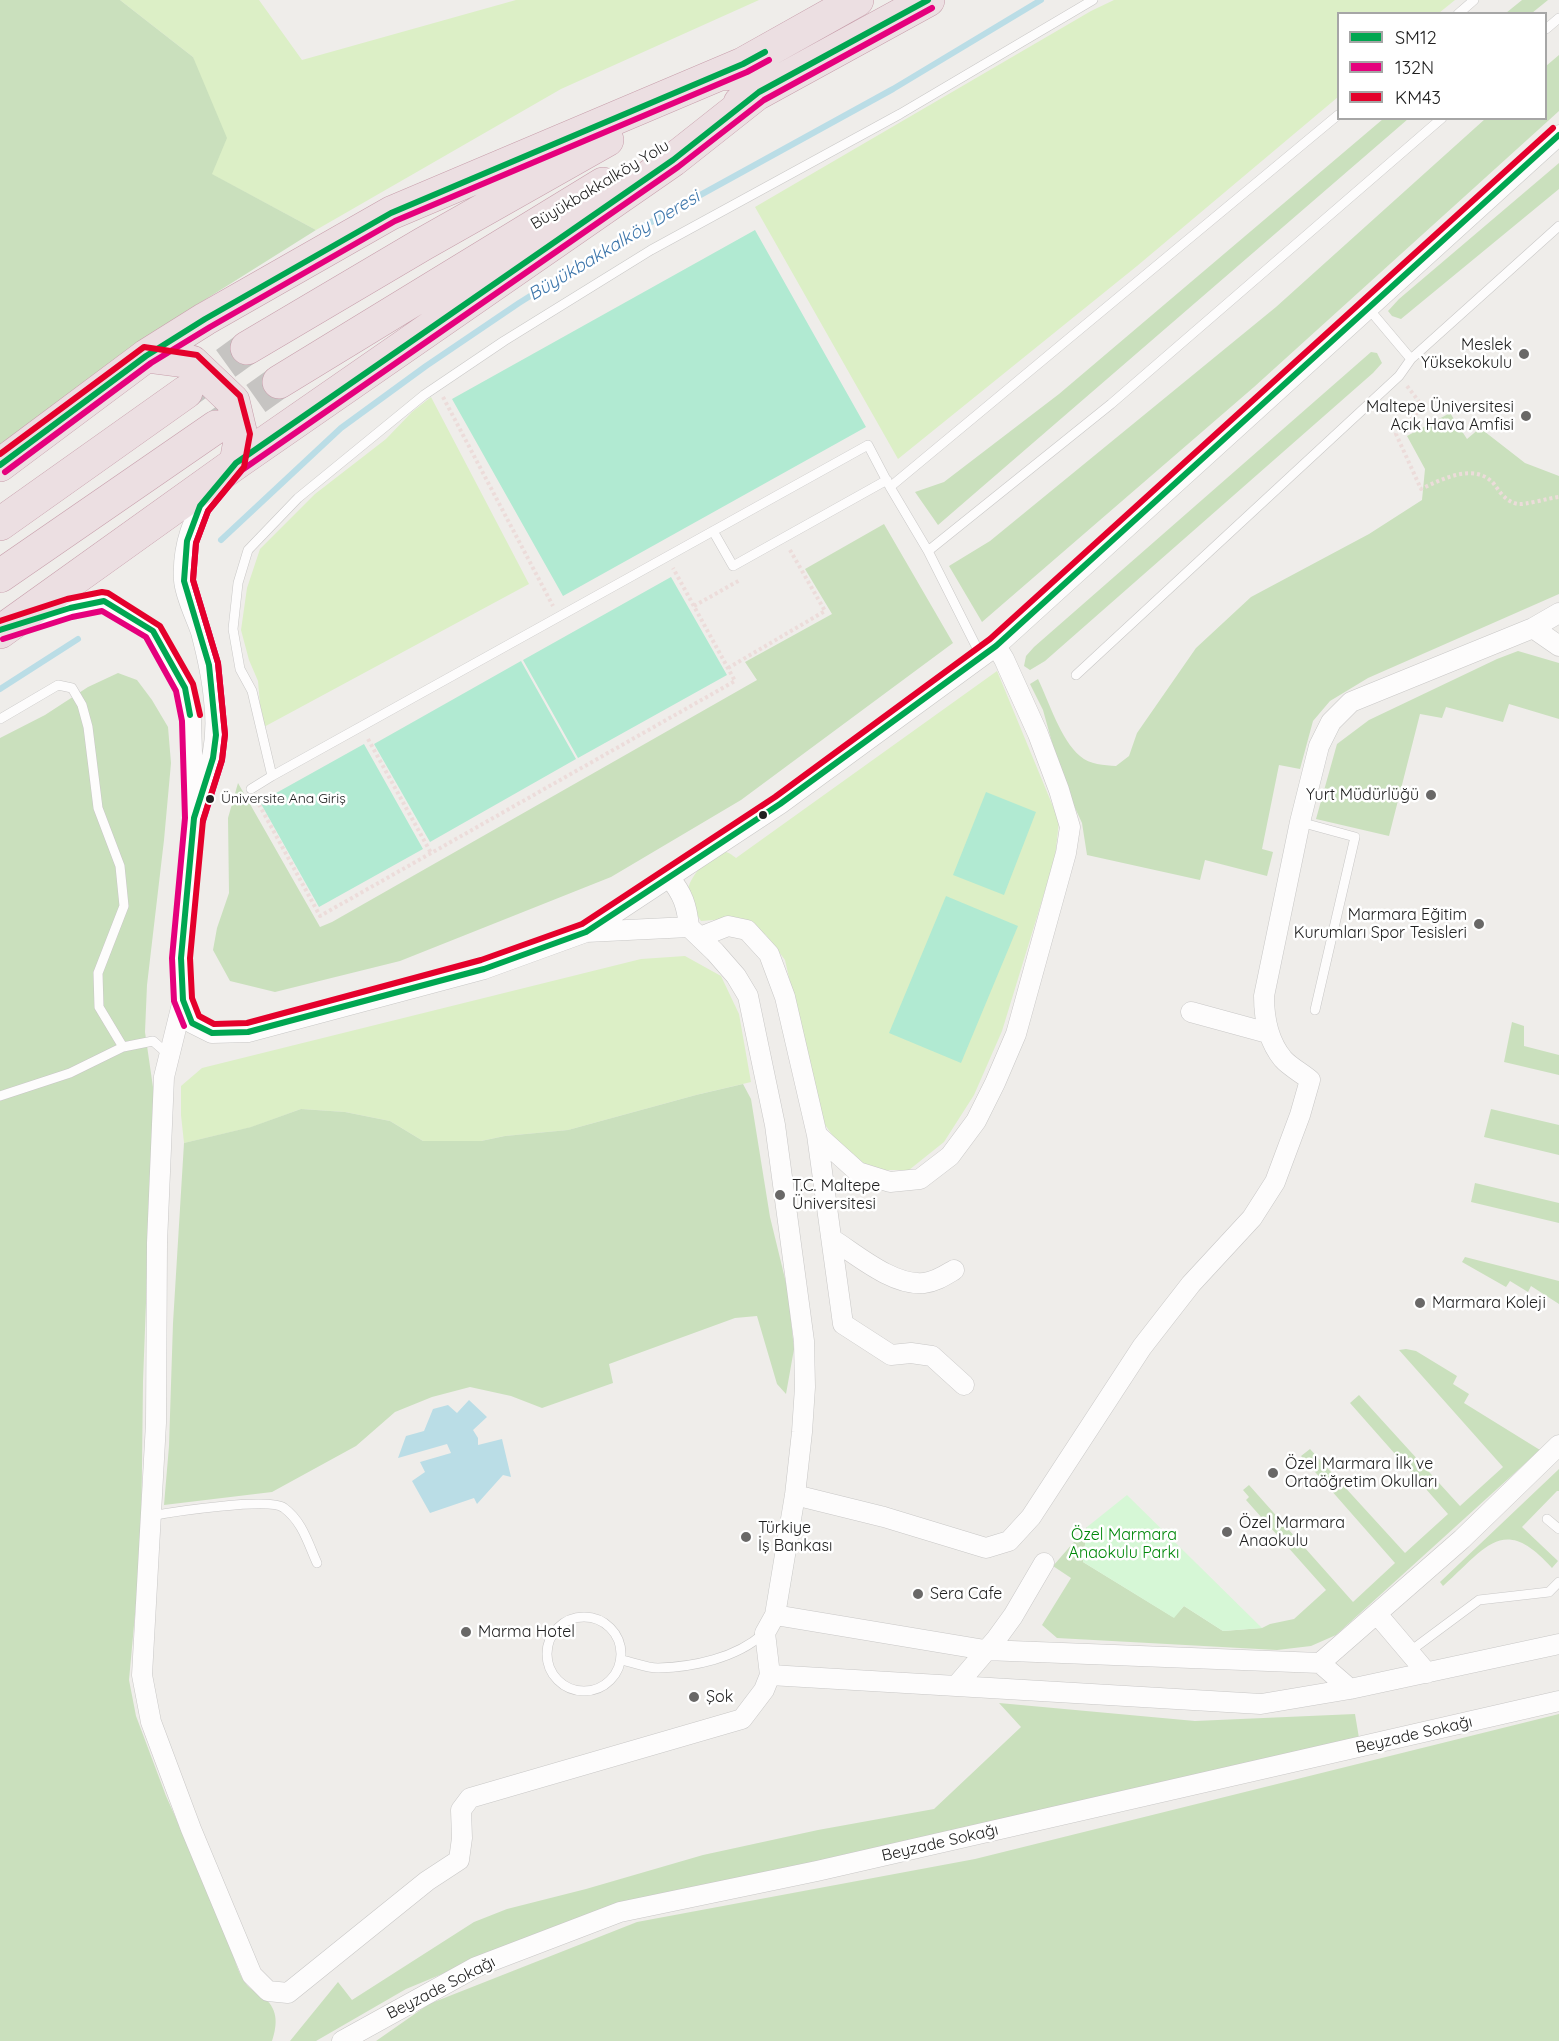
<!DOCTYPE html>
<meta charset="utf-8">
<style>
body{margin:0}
#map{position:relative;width:1559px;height:2041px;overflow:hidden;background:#efedea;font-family:Quicksand,sans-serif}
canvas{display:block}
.legend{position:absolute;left:1337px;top:12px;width:210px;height:108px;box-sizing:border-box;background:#fff;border:2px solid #a6a6a6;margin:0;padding:8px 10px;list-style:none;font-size:18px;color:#212121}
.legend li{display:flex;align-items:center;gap:12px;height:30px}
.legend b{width:30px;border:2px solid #a6a6a6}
</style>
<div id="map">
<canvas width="1559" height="2041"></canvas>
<ul class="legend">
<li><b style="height:8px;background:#00a651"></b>SM12</li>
<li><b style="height:8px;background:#e5007d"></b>132N</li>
<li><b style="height:8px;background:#e4002b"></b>KM43</li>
</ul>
</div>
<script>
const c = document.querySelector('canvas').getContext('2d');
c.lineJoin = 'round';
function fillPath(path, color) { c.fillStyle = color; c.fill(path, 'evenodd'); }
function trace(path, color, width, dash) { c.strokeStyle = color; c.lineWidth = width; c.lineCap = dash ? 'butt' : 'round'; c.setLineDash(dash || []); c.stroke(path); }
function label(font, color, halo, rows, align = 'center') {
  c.font = font + ' Quicksand,sans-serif'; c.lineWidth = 5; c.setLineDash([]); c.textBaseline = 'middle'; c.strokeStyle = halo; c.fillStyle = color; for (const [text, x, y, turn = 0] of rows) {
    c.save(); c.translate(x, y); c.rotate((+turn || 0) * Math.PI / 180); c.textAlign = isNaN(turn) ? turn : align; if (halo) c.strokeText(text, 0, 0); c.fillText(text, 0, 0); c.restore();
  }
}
const grass = new Path2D(`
 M120 0H259L302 60 516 0H759L561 89 316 230 211 174 193 57Z
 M1114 0H1455L1439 13 1338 14V97L1137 266 898 459 755 207 1091 11Z
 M431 397 529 584 262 728 258 681 249 660 241 630 247 588 260 549 315 494 386 439 412 412Z
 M997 671 1059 821 1055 858 1002 1031 974 1095 944 1142 909 1170H873L844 1152 821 1119 785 960 766 935 737 918 701 921C695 912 688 903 688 891 688 879 708 856 719 852 726 850 731 854 736 858Z
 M685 956 721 976 739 1014 751 1082 696 1095 568 1130 505 1136 481 1141H423L390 1121 345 1112 301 1109 252 1127 184 1143 181 1115V1086L202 1068 641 959Z`);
const forest = new Path2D(`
 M0 0H120L193 57 227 138 212 174 316 230 179 316 0 446Z
 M1522 0H1548L1532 13H1506Z
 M1559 55V111L1254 387 982 622 949 566 990 541 1276 307 1485 119 1546 118V66Z
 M1383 119H1408L938 525 915 492 944 482 1059 394Z
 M1559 163V189L1401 319 1392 316 1388 311 1399 299Z
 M1371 352 1377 353 1382 363 1373 373 1045 661 1030 670 1024 666 1026 656 1034 647Z
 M1450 413 1467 439 1480 428 1525 463 1559 476V594L1368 678 1330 701 1313 721 1300 769 1279 765 1262 849 1273 852 1267 876 1205 860 1200 880 1087 855 1082 823 1063 782 1043 710 1030 684 1038 679C1049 702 1061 740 1080 756 1090 765 1104 765 1116 766L1129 756 1137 733 1196 648 1251 597 1369 534 1422 500 1425 469 1407 436Z
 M884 524 953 643 741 800 611 877 400 961 275 992 230 981 213 950 217 928 229 893 228 818 238 783 320 927 332 922 757 680 745 662 832 614 805 569Z
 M1518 651 1559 663V719L1509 704 1503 722 1446 707 1442 718 1420 714 1389 836 1316 819 1337 744 1369 720 1497 659Z
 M118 673 137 680 152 700 168 727 171 763 164 840 147 985 145 1032 154 1094 143 1381 141 1549 129 1680 136 1716 166 1796 229 1936C233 1953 237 1976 250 1988 253 1991 258 1993 262 1996 278 2008 278 2023 272 2041H0V738L45 715 88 687Z
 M1512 1022 1524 1026V1046L1559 1055V1075L1504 1062Z
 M743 1084 751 1099 770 1217 788 1291 794 1349 786 1394 777 1384 757 1316 735 1318 609 1364 613 1383 542 1408 511 1396 470 1387 432 1397 395 1412 356 1446 272 1492 164 1505 169 1446 173 1323 184 1143 251 1127 301 1109 345 1112 390 1121 423 1141H481L505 1136 568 1130 696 1095Z
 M1491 1109 1559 1125V1155L1484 1137Z
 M1475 1183 1559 1203V1223L1471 1202Z
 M1465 1257 1559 1281V1304L1531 1286 1528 1292 1510 1281 1506 1287 1462 1262Z
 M1406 1349 1416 1351 1457 1376 1453 1384 1469 1394 1464 1403 1540 1450 1336 1635 1311 1646 1277 1650 1057 1638 1042 1625 1071 1578 1053 1566 1087 1527 1083 1562 1173 1617 1184 1606 1223 1631 1262 1628 1270 1624 1294 1619 1326 1590 1246 1500 1249 1497 1243 1490 1249 1485 1353 1602 1395 1563 1301 1456 1310 1449 1405 1553 1448 1514 1350 1403 1359 1395 1460 1506 1503 1467 1399 1350Z
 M1559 1469V1491H1557L1522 1527 1558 1561 1552 1568C1503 1513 1486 1548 1443 1586L1440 1582Z
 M999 1703 1195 1721 1355 1714 1359 1738 546 1931 406 1989 316 2041H290L338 1982 352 2000 474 1922 507 1909 586 1889 703 1855 818 1830 934 1809 1021 1727Z
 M1559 1714V2041H376L429 2004 637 1922 975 1859Z`);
const park = new Path2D(`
 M1127 1495 1262 1628 1223 1631 1184 1606 1174 1618 1083 1562 1087 1527Z`);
const pitch = new Path2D(`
 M755 230 866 427 563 596 452 399Z
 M671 577 727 675 578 758 523 660Z
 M521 661 576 759 430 842 374 744Z
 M364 744 423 849 319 907 260 802Z
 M986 792 1036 812 1004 895 953 875Z
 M946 896 1018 926 961 1063 889 1033Z`);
const water = new Path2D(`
 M469 1400 487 1417 473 1430 478 1438V1445L502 1439 511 1477 503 1475 477 1504 474 1498 430 1513 412 1481 425 1472 420 1462 451 1453 447 1444 398 1458 406 1436 424 1431 433 1409 448 1405 457 1413Z`);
const stream = new Path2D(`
 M221 540 341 428 426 366 519 303 624 237 893 89 1041 0
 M0 689 78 639`);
const highwayTunnel = new Path2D(`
 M186 392 247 348
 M216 427 279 382`);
const path = new Path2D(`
 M1407 386 1424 408 1402 424 1396 434 1421 489C1442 479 1475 462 1494 484 1500 492 1506 502 1518 504 1525 505 1549 498 1559 497
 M443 397 553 606
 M694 606 740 580
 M728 668 825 611 790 550
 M368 739 431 853
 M256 799 320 916 735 681 673 568`);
const lane = new Path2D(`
 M1458 14 1474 0
 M1546 29 1559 18
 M1411 359 1559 226
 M890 487 868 445 272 776 252 691 240 669 233 629 238 583 248 550 298 498 424 395 504 341 651 250 900 114 1093 0
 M713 531 733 566 887 480
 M928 551 1111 404 1442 118
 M981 656 928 551 890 487 1338 115
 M1076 675 1399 376 1411 359 1368 308
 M0 719 58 685 72 688 82 705 88 727 98 808 120 866 124 906 98 973 99 1007 123 1047
 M251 789 272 776
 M1300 822 1355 837 1315 1010
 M0 1096 70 1073 123 1047 153 1041 169 1055
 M151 1516C172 1512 270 1497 284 1508 302 1521 308 1543 317 1563
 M1547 1519 1559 1529
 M547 1654a37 37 0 1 1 74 0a37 37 0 1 1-74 0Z
 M1409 1652 1479 1600 1549 1592 1559 1582
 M621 1660C633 1662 646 1668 658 1668 694 1667 736 1658 763 1634`);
const street = new Path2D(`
 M30 620 70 608 104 601 153 631 185 688 191 720 194 818 181 958 183 1000 192 1023 212 1033 248 1032 484 969 586 932 780 804 996 646 1559 135
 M1533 628 1559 646
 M198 804C211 766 219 741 214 700 212 677 207 655 201 632 196 617 185 596 184 580 182 548 193 514 213 490
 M669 877C683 894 687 906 689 927
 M700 937 728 926 747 930 769 954 785 997 817 1135 843 1324 891 1355 911 1353 932 1356 964 1385
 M183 1000 164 1077 157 1243 156 1423 142 1675 151 1722 191 1829 252 1975 268 1991 288 1993 427 1881 459 1860 462 1838 461 1810 470 1798 742 1719 764 1690 770 1675 765 1633 775 1615 795 1495 802 1432 805 1387 804 1341 775 1125 748 996 736 976 715 952 689 927 586 932
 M1191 1012 1268 1033
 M817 1135 858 1172 890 1182 920 1179 950 1156 976 1121 995 1083 1016 1034 1066 853 1070 827 1059 790 1038 734 1004 659 996 646
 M832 1239C857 1255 893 1286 924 1283 935 1282 944 1276 954 1270
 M795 1495 884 1517 986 1548 1009 1541 1031 1517 1142 1347 1191 1284 1252 1218 1275 1182 1300 1115 1310 1080C1302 1073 1290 1067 1283 1059 1268 1041 1264 1019 1264 996L1300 822 1319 746 1331 722 1351 702 1533 628 1559 613
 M1377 1614 1427 1673
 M775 1615 985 1650 1320 1663 1350 1689
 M1320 1663 1462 1539 1559 1445
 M770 1675 1261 1704 1350 1689 1559 1644
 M956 1686 997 1638 1013 1616 1044 1563
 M342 2041 476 1967 620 1912 817 1871 1559 1701`);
const highway = new Path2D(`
 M725 74 857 0
 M740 103 928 0
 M247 348 423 244 607 140
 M146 356 192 362 233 401 241 435 236 463
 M279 382 603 184
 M0 465 146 356 205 319 391 213 743 64
 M0 524 186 392
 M0 576 216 427
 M0 632 236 463 673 160 759 92`);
const bus1 = new Path2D(`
 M928 0 759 92 673 160 236 463 200 506 187 541 184 581 209 665 216 735 213 758 194 818 181 958 183 1000 192 1023 212 1033 248 1032 484 969 586 932 780 804 996 646 1559 135
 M0 465 146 356 205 319 391 213 743 64 765 52
 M0 630 70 608 104 601 153 631 185 688 190 715`);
const bus2 = new Path2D(`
 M5 472 151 363 210 327 395 221 747 72 769 60
 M3 639 72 617 102 611 146 637 176 691 182 721 185 818 172 958 174 1001 184 1026
 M203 821 222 760 225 734 218 663 193 580 196 543 208 511 242 470 678 167 764 100 932 8`);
const bus3 = new Path2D(`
 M0 454 144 347 197 355 240 396 250 434 244 467 208 511 196 543 193 580 218 663 225 735 222 760 203 820 190 958 192 998 199 1016 214 1024 247 1023 481 960 582 924 775 797 990 639 1553 128
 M0 621 67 599 102 592 108 593 160 626 193 684 200 715`);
const markers = [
 [1524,354,6,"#696867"],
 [1526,416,6,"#696867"],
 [1431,795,6,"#696867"],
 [210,799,5,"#212121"],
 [763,815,5,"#212121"],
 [1479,924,6,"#696867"],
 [780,1195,6,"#696867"],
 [1420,1303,6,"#696867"],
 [1273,1473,6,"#696867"],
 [1227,1532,6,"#696867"],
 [746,1537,6,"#696867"],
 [918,1594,6,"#696867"],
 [466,1632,6,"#696867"],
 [694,1697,6,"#696867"]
];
const busNames = [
 ["Üniversite Ana Giriş",221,799]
];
const streetNames = [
 ["Büyükbakkalköy Yolu",600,185,-31],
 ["Beyzade Sokağı",1414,1735,-13],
 ["Beyzade Sokağı",940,1843,-13],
 ["Beyzade Sokağı",441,1988,-27]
];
const poiNames = [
 ["Meslek",1512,345,"right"],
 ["Yüksekokulu",1512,363,"right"],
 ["Maltepe Üniversitesi",1514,407,"right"],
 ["Açık Hava Amfisi",1514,425,"right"],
 ["Yurt Müdürlüğü",1419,795,"right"],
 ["Marmara Eğitim",1467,915,"right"],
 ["Kurumları Spor Tesisleri",1467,933,"right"],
 ["T.C. Maltepe",792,1186],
 ["Üniversitesi",792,1204],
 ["Marmara Koleji",1432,1303],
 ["Özel Marmara İlk ve",1285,1464],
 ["Ortaöğretim Okulları",1285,1482],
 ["Özel Marmara",1239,1523],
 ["Anaokulu",1239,1541],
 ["Türkiye",758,1528],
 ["İş Bankası",758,1546],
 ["Sera Cafe",930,1594],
 ["Marma Hotel",478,1632],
 ["Şok",706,1697]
];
const parkNames = [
 ["Özel Marmara",1124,1535],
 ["Anaokulu Parkı",1124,1553]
];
const waterNames = [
 ["Büyükbakkalköy Deresi",614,246,-31]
];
fillPath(grass, '#dcefc6');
fillPath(forest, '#cae0bd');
fillPath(park, '#d6f7d6');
fillPath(pitch, '#b1ead2');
fillPath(water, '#badde6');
trace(stream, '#badde6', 6);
trace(highwayTunnel, '#c6c4c2', 33, [33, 16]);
trace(lane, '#c8c7c6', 10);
trace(street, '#c8c7c6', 21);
trace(highway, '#c79eab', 34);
trace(path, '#ecdcda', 4, [3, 3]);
trace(lane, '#fdfcfc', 9);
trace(street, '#fdfcfc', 20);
trace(highway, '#ecdfe2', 33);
trace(bus1, '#00a651', 6);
trace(bus2, '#e5007d', 6);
trace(bus3, '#e4002b', 6);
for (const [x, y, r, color] of markers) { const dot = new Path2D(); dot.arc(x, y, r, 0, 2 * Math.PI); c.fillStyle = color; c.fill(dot); trace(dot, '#fff', 2); }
label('14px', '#212121', '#fff', busNames, 'left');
label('16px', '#212121', '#fff', streetNames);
label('16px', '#212121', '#fff', poiNames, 'left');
label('16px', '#01880a', '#fff', parkNames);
label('italic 18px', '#3d76ab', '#fff', waterNames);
</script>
